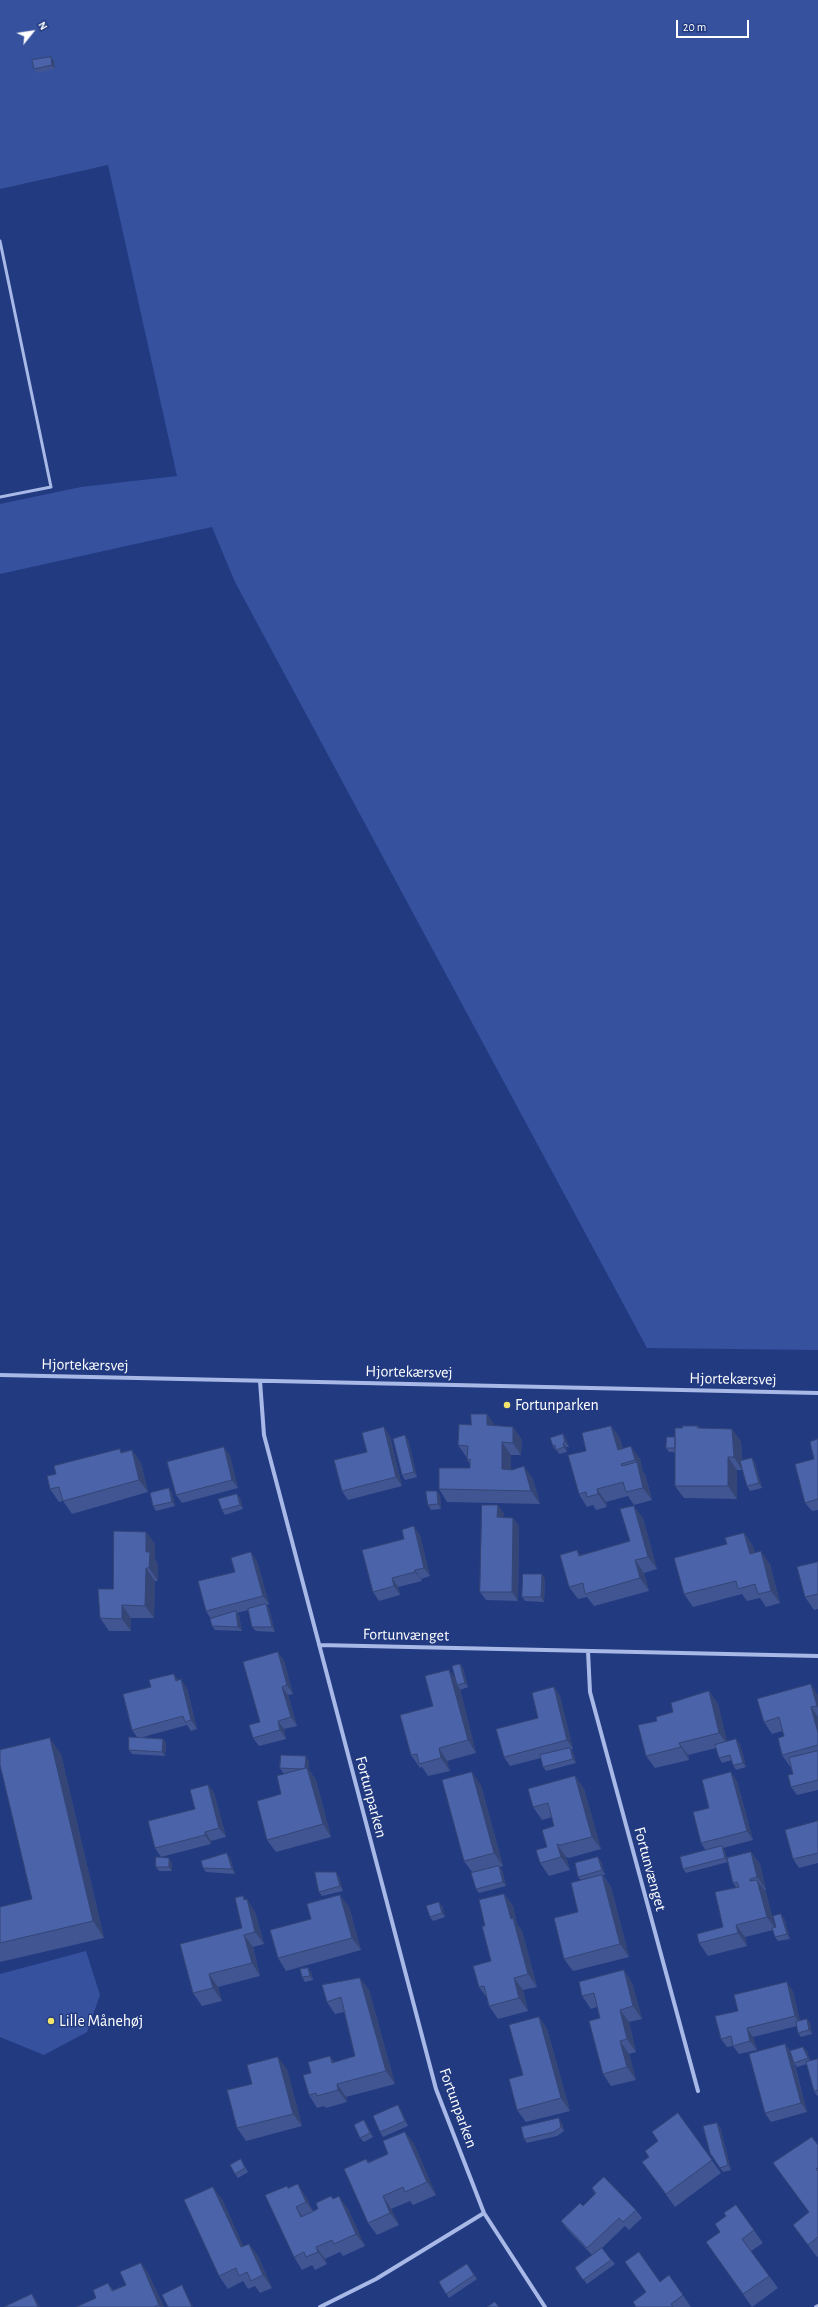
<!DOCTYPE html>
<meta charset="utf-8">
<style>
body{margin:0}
#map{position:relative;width:818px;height:2307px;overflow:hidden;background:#223a80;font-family:"Alegreya Sans",sans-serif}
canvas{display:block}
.north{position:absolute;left:12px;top:12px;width:40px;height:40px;-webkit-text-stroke:3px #223a80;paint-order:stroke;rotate:60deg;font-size:11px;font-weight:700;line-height:16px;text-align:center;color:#fff}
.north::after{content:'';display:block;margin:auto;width:14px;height:18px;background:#fff;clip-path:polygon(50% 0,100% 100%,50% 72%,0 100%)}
.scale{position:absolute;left:676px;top:20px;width:73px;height:18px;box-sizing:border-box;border:2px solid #fff;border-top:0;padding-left:5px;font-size:12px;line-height:14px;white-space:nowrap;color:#fff;-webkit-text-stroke:3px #223a80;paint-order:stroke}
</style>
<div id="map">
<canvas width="818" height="2307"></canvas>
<div class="north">N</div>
<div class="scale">20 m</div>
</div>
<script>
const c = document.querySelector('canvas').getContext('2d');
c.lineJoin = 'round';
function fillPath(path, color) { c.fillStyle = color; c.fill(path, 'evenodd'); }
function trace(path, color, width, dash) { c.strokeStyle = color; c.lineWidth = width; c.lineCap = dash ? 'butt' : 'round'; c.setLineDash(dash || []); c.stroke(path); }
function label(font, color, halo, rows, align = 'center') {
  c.font = font + ' "Alegreya Sans",sans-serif'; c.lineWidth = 3; c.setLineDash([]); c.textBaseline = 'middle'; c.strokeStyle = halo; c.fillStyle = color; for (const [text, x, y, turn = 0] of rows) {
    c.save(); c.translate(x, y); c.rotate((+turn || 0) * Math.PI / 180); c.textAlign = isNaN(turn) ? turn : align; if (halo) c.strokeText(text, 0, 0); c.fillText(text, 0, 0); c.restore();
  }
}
const green = new Path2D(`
 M0 0H818V1350L647 1348 235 582 212 527 0 574V504L81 487 177 476 108 165 0 189Z
 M86 1951 100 1995 87 2032 44 2055 0 2037V1974Z`);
const service = new Path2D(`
 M0 241 51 487 0 497`);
const minor = new Path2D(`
 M0 1375 818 1393
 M260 1381 264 1435 436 2089 484 2213 545 2307
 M319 1645 818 1656
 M588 1651 590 1692 698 2091
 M320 2307 376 2279 484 2213
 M816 2307 818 2306`);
const wall = new Path2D(`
 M54 61 55 69 37 73 34 69Z
 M487 1414 495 1426 513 1427 522 1440 521 1455H511V1470L533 1479 540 1504 447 1502 439 1489 470 1468V1464L467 1460V1458L458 1445 471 1425Z
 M611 1426 620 1438 623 1449 640 1459 643 1472 645 1474 652 1500 634 1505 628 1496 606 1502 607 1507 596 1510 593 1505 587 1507 579 1494 586 1451Z
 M698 1426 700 1428 741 1441 742 1461 752 1458 755 1463 762 1488 750 1491 747 1486 742 1470H737V1499L684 1498 675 1486V1452H669L666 1448 682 1428Z
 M563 1434 566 1439 569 1447H566L567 1452 559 1454 557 1450 556 1451 553 1446Z
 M405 1435 408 1440 417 1477 405 1480 402 1475Z
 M390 1436 402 1486 348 1500 342 1491Z
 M818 1439V1510L812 1511 805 1503Z
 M224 1447 230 1456 238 1488 182 1503 176 1495Z
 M132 1450 141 1463 148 1492 72 1514 63 1501 59 1502 50 1489 122 1452Z
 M169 1488 172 1493 175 1506 156 1511 153 1506Z
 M237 1494 240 1498 243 1509 225 1515 222 1510Z
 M440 1495 441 1509 431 1510 428 1505Z
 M504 1513 503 1518H513L519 1526 518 1601 486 1600 480 1592Z
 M643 1518 657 1569 644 1573 649 1591 594 1606 587 1597 578 1599 569 1587 581 1555 630 1541Z
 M146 1532 155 1544V1559L158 1565V1581H155L154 1618H131V1631H109L100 1618 113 1589Z
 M744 1533 753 1546 755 1553 770 1564 780 1603 766 1607 760 1598 747 1601 742 1594 693 1607 684 1594 727 1544Z
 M420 1535 430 1576 421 1579 422 1581 398 1587 400 1595 379 1601 373 1592Z
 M257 1561 269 1604 267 1605 269 1609 275 1632 256 1631 252 1627 248 1610 237 1613 239 1616 242 1631 215 1630 212 1626 211 1619 206 1611 235 1572Z
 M818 1562V1609L814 1610 805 1597Z
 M545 1578 544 1602 525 1601 522 1597Z
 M278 1652 284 1661 293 1694 288 1695 297 1726 284 1729 286 1739 259 1746 253 1738 260 1722Z
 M460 1664 463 1668 468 1687 460 1690V1689L476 1753 447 1761 450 1771 428 1776 422 1767 420 1768 411 1755 433 1706 456 1679Z
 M178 1680 187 1688 197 1729 191 1731 187 1725 143 1737 163 1739 166 1743 165 1756 132 1754 129 1750 137 1737 132 1730Z
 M554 1687 560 1696 573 1749 571 1750 573 1752 576 1763 546 1771 543 1767 541 1758 510 1766 504 1757 538 1718Z
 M709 1691 718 1704 727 1742 740 1744 746 1767 736 1770 733 1765 732 1760 722 1763 719 1758 716 1748 688 1755 689 1760 655 1768 646 1756 657 1721 673 1712Z
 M818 1695V1790L797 1795 791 1787 793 1774 791 1768 782 1755 784 1736 782 1731 772 1734 764 1722Z
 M61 1754 104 1938 0 1962V1907L32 1899Z
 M309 1761V1770L316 1780 331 1837 276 1852 267 1840 288 1773H283L280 1768Z
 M575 1776 584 1789 601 1849 569 1858 566 1857 570 1870 549 1876 540 1863 554 1826 552 1817 542 1820 533 1807Z
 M737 1781 753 1840 723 1848 725 1851 728 1862 686 1873 683 1869 706 1851 701 1843 709 1808Z
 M208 1785 214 1793 226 1837 211 1841V1844L161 1857 155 1848 195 1809Z
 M481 1785 503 1866 500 1867 502 1870 506 1886 479 1893 476 1889 472 1872 464 1861Z
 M818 1821V1863L799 1868 793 1859Z
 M751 1852 760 1864 766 1890H765L766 1892 775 1927 784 1918 790 1939 778 1941 775 1937 773 1930 745 1937 747 1946 708 1956 699 1943 723 1927 736 1887 733 1883Z
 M230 1858 235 1874 206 1872 203 1868Z
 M601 1861 605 1875H603L611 1887 629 1957 573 1971 564 1959 578 1912 581 1880 578 1877Z
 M172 1863V1871H159L156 1867Z
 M336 1872 339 1877 343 1891 322 1896 319 1892Z
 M504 1894 513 1906 517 1924 522 1931 537 1987 523 1990 528 2011 498 2019 489 2006 488 1999 479 1987 491 1961 485 1926Z
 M340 1895 349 1907 361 1950 286 1971 278 1958 311 1919Z
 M243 1896 255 1912 264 1944 253 1947 260 1976 218 1987 222 2001 202 2006 193 1993 242 1928Z
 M442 1906 445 1917 433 1921 430 1917Z
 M308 1968 311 1972 313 1980 305 1982 302 1977Z
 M624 1970 632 1983 642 2019 629 2022 636 2052 629 2054 636 2080 611 2086 603 2074 600 2018 597 2007 591 2009 582 1996Z
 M360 1978 369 1990 395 2084 346 2097 347 2102 326 2108 324 2106 317 2108 309 2095 311 2073 330 2056 334 2062 355 2056 344 2012 335 2014 327 2002Z
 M793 1991 800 2021 810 2023 812 2034 801 2037 798 2033 797 2026 753 2037 757 2050 739 2054 733 2046 727 2047 721 2039 738 2011Z
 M539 2017 547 2029 570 2111 526 2122 517 2110 523 2075Z
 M785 2044 791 2052 807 2051 810 2061 818 2059V2095L817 2096 814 2091 807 2064 797 2067 794 2063 793 2058 807 2112 771 2122 765 2113Z
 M287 2069 302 2126 246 2141 237 2128 252 2084Z
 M398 2105 401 2110 408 2126 383 2137 380 2132Z
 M678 2113 721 2173 675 2207 642 2162 649 2157 658 2141Z
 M364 2120 367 2125 373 2137 364 2142 360 2138Z
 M562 2123 564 2131 557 2136 527 2143 524 2139Z
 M720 2127 731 2170 723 2172 710 2153Z
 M405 2132 414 2144 436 2195 413 2205 410 2201 391 2209 399 2225 377 2235 368 2223 366 2159 369 2162 388 2154Z
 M818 2145V2256L817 2257 793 2225 809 2212 773 2163Z
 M241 2159 248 2172 238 2178 235 2174Z
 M288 2188 306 2197 313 2211 318 2209 333 2199 348 2209 365 2246 343 2256 340 2252 325 2259 327 2264 315 2270 312 2265 302 2270 294 2257Z
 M592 2188 636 2210 642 2218 629 2230 625 2226 602 2248 615 2264 587 2284 575 2268 592 2255 567 2229 561 2221 583 2206 595 2194Z
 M222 2199 243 2246 249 2244 258 2256 272 2288 260 2293 255 2286 248 2289 243 2281 228 2289 219 2276Z
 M736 2205 763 2243 751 2251 778 2288 752 2307 706 2242 720 2232 726 2216Z
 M141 2263 149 2275 164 2307H76L96 2298 108 2283 113 2290 126 2285Z
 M467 2264 477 2279 449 2298 439 2282Z
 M669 2275 691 2307H636L660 2282Z`);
const shadedWall = new Path2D(`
 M51 57 54 61 55 69 52 65Z
 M487 1414 496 1427 487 1425Z
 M611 1426 620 1438 626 1463 618 1450Z
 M384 1427 390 1436 402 1486 396 1477Z
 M513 1427 522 1440 521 1455 513 1443Z
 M732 1429 741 1441 742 1470 734 1457Z
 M563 1434 566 1439 569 1447 565 1442Z
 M405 1435 408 1440 417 1477 414 1472Z
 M502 1442 511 1455V1482L502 1469Z
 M563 1443 566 1447 567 1452 564 1447Z
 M631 1446 640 1459 643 1472 645 1474 652 1500 643 1488 637 1462 635 1460Z
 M224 1447 230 1456 238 1488 232 1480Z
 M132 1450 141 1463 148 1492 139 1480Z
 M728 1457 737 1470V1499L728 1486Z
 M752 1458 755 1463 762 1488 759 1483Z
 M524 1466 533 1479 540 1504 531 1491Z
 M169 1488 172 1493 175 1506 172 1502Z
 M597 1489 606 1502 607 1507 598 1494Z
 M437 1491 440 1495 441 1509 438 1504Z
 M237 1494 240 1498 243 1509 240 1505Z
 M498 1505 504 1513 503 1526 497 1517Z
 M634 1506 643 1518 657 1569 648 1557Z
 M513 1518 519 1526 518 1601 512 1592Z
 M414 1526 420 1535 430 1576 424 1568Z
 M146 1532 155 1544V1559L158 1565V1581L149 1568 146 1552Z
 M744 1533 753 1546 759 1566 750 1554Z
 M577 1550 586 1562 579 1556Z
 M761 1551 770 1564 780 1603 771 1591Z
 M251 1552 257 1561 269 1604 263 1596Z
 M635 1560 644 1573 649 1591 640 1578Z
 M146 1568 155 1581 154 1618 145 1606Z
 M415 1570 421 1579 422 1581 415 1572Z
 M542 1574 545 1578 544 1602 541 1597Z
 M392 1578 398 1587 400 1595 394 1586Z
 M266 1604 269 1609 275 1632 272 1627Z
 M122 1605 131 1618V1631L122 1619Z
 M236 1611 239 1616 242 1631 238 1627Z
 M278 1652 284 1661 293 1694 287 1685Z
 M460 1664 463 1668 468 1687 465 1683Z
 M449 1670 458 1682 457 1685 460 1689 476 1753 468 1740Z
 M174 1674 180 1682 176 1681Z
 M181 1679 187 1688 197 1729 191 1720Z
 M811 1684 818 1695V1708L817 1706Z
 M282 1687 288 1695 297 1726 291 1717Z
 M554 1687 560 1696 573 1749 567 1740Z
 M709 1691 718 1704 728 1745 719 1733Z
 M811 1707 818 1717V1733Z
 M278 1721 284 1729 286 1739 280 1730Z
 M50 1738 61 1754 104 1938 93 1921Z
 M163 1739 166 1743 165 1756 162 1752Z
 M736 1739 740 1744 746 1767 743 1763Z
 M679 1743 688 1755 689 1760 681 1747Z
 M439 1748 447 1761 450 1771 441 1758Z
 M570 1748 573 1752 576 1763 573 1759Z
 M306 1756 309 1761V1770L316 1780 331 1837 323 1824 305 1769Z
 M472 1772 481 1785 503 1866 494 1853Z
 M731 1772 737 1781 753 1840 747 1831Z
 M575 1776 584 1789 601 1849 592 1837Z
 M208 1785 214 1793 226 1837 219 1828Z
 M205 1832 211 1841V1844L205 1835Z
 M557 1844 566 1857 570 1870 561 1857Z
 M722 1846 725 1851 728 1862 725 1858Z
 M751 1852 760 1864 766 1890 757 1877Z
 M227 1853 230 1858 235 1874 232 1869Z
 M598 1857 601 1861 605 1875 602 1870Z
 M169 1858 172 1863V1871L169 1867Z
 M499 1866 502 1870 506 1886 503 1882Z
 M336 1872 339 1877 343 1891 340 1886Z
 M602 1875 611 1887 629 1957 620 1944Z
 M757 1880 766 1892 776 1930 767 1917Z
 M504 1894 513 1906 517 1924 522 1931 537 1987 528 1974 511 1919Z
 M340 1895 349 1907 361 1950 352 1938Z
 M243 1896 247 1903V1899L255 1912 264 1944 255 1932Z
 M439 1902 442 1906 445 1917 442 1913Z
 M781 1914 784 1918 790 1939 787 1934Z
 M736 1925 745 1937 747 1946 738 1933Z
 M244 1935 253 1947 260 1976 252 1963Z
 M308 1968 311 1972 313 1980 310 1976Z
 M624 1970 632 1983 642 2019 633 2006Z
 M209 1974 218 1987 222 2001 213 1988Z
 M360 1978 369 1990 395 2084 386 2071Z
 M514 1978 523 1990 528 2011 519 1998Z
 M787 1982 793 1991 801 2025 795 2016Z
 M620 2010 629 2022 636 2052 627 2039Z
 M539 2017 547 2029 570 2111 561 2098Z
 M807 2019 810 2023 812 2034 809 2030Z
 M747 2028 753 2037 757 2050 750 2041Z
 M620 2041 629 2054 636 2080 627 2067Z
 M785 2044 791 2053 807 2112 801 2103Z
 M803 2047 807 2051 811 2063 808 2058Z
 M330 2056 338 2069 332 2063Z
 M278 2057 287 2069 302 2126 293 2114Z
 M337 2084 346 2097 347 2102 338 2090Z
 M398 2105 401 2110 408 2126 405 2121Z
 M559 2118 562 2123 564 2131 561 2127Z
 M364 2120 367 2125 373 2137 370 2133Z
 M717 2123 720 2127 731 2170 728 2165Z
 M405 2132 414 2144 436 2195 427 2182Z
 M298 2184 306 2197 315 2215 306 2202Z
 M213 2187 222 2199 250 2260 241 2247Z
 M339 2196 348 2209 365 2246 356 2234Z
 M383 2196 391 2209 399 2225 390 2213Z
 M296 2207 305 2220 301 2217Z
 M249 2244 258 2256 272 2288 263 2275Z
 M316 2247 325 2259 327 2264 318 2252Z
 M141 2263 149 2275 164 2307H161L159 2305Z
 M182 2285 185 2290 193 2307H192Z
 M32 2294 38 2303 40 2307H38Z`);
const building = new Path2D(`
 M51 57 52 65 34 69 32 60Z
 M471 1414H487V1425L513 1427V1443L502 1442V1469L512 1470 524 1466 531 1491 439 1489V1468H470V1459L467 1460 468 1446 458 1445 459 1424 471 1425Z
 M611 1426 618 1450 631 1446 635 1460 621 1464 622 1466 637 1462 643 1488 626 1492 623 1482 597 1489 598 1494 587 1497 586 1492 579 1494 568 1455 586 1451 582 1433Z
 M683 1426H698L697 1428 732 1429 734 1457H728V1486H675V1428H682Z
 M384 1427 396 1477 342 1491 334 1460 367 1452 362 1433Z
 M563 1434 565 1442 563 1443 564 1447 556 1450 555 1445 553 1446 550 1438Z
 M405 1435 414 1472 402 1475 393 1439Z
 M667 1437H675V1448H666Z
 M818 1439V1499L805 1503 795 1464 814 1459 810 1442Z
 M224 1447 232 1480 176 1495 167 1462Z
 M120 1449 121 1453 132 1450 139 1480 63 1501 59 1487 50 1489 47 1476 56 1474 54 1466Z
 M752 1458 759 1483 747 1486 740 1461Z
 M169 1488 172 1502 153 1506 150 1493Z
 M426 1491H437L438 1504 428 1505Z
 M237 1494 240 1505 222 1510 218 1499Z
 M482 1505H498L497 1517 513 1518 512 1592H480Z
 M634 1506 648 1557 635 1560 640 1578 585 1594 583 1583 569 1587 560 1555 577 1550 579 1556 630 1541 620 1509Z
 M414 1526 424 1568 415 1570V1572L392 1578 394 1586 373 1592 362 1550 404 1539 402 1530Z
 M114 1531 146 1532V1552H150L149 1568H146L145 1606 122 1605V1619L100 1618 98 1589H113Z
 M744 1533 750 1554 761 1551 771 1591 758 1594 755 1584 738 1589 736 1581 684 1594 674 1558 727 1544 725 1538Z
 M251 1552 263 1596 206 1611 198 1581 235 1572 231 1558Z
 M818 1562V1594L805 1597 797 1567Z
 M523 1574H542L541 1597H522Z
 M266 1604 272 1627H252L248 1609Z
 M236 1611 238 1627 212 1626 210 1619Z
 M278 1652 287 1685 282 1687 291 1717 278 1721 280 1730 253 1738 249 1725 260 1722 243 1662Z
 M460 1664 465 1683 457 1685 452 1666Z
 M449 1670 468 1740 439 1748 441 1758 419 1764 417 1754 411 1755 400 1715 433 1706 425 1676Z
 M174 1674 176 1681 181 1679 191 1720 185 1722 183 1716 132 1730 123 1694 151 1687 149 1680Z
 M811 1684 817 1706 811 1707 818 1733V1745L782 1755 778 1738 784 1736 779 1717 764 1722 757 1699Z
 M554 1687 567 1740 504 1757 496 1729 538 1718 532 1693Z
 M709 1691 719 1733 679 1743 681 1747 646 1756 638 1725 657 1721 656 1717 673 1712 671 1703Z
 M129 1737 163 1739 162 1752 129 1750Z
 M50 1738 93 1921 0 1943V1907L32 1899 0 1765V1750Z
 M736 1739 743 1763 733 1765 730 1755 719 1758 715 1745Z
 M570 1748 573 1759 543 1767 540 1755Z
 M818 1751V1780L791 1787 788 1775 793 1774 789 1758Z
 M281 1755 306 1756 305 1768 302 1769 280 1768Z
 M307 1768 323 1824 267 1840 257 1801 281 1794 277 1776Z
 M472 1772 494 1853 464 1861 442 1780Z
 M731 1772 747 1831 701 1843 693 1812 709 1808 702 1780Z
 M575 1776 592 1837 560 1845 557 1844 561 1857 540 1863 536 1850 547 1847 542 1830 554 1826 548 1803 533 1807 528 1789Z
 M208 1785 219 1828 205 1832V1835L155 1848 148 1821 195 1809 190 1790Z
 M818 1821V1853L793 1859 785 1830Z
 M722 1846 725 1858 683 1869 680 1857Z
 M751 1852 757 1877 750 1879V1881L757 1880 767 1917 736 1925 738 1933 699 1943 697 1934 723 1927 715 1892 739 1887 737 1882 733 1883 727 1858Z
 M227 1853 232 1869 203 1868 201 1861Z
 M156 1857 169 1858V1867H156Z
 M598 1857 602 1870 578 1877 575 1863Z
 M499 1866 503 1882 476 1889 471 1873Z
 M315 1872H336L340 1886 319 1892Z
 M602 1875 620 1944 564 1959 554 1918 578 1912 571 1883Z
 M504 1894 511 1919 513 1918 528 1974 514 1978 519 1998 489 2006 484 1986 479 1987 473 1966 491 1961 482 1926H485L479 1900Z
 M340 1895 352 1938 278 1958 270 1930 311 1919 307 1904Z
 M243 1896 244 1900 247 1899 255 1932 244 1935 252 1963 209 1974 213 1988 193 1993 180 1944 242 1928 235 1898Z
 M439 1902 442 1913 430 1917 426 1906Z
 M781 1914 787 1934 775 1937 772 1928 776 1927 773 1916Z
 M308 1968 310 1976 302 1977 300 1969Z
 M624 1970 633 2006 620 2010 627 2039 620 2041 627 2067 603 2074 589 2021 600 2018 594 1993 582 1996 579 1982Z
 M360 1978 386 2071 337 2084 338 2090 317 2096 316 2093 309 2095 303 2075 311 2073 308 2062 330 2056 332 2063 355 2056 341 1997 327 2002 322 1985Z
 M787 1982 795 2016 747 2028 750 2041 733 2046 731 2036 721 2039 715 2016 738 2011 734 1995Z
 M539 2017 561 2098 517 2110 509 2079 523 2075 509 2025Z
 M807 2019 809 2030 798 2033 796 2022Z
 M785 2044 801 2103 765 2113 749 2054Z
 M803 2047 808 2058 794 2063 790 2051Z
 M278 2057 293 2114 237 2128 227 2090 252 2084 247 2065Z
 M818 2059V2090L814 2091 806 2062Z
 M398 2105 405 2121 380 2132 373 2116Z
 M678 2113 712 2160 666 2194 642 2162 649 2157 645 2151 658 2141 652 2132Z
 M559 2118 561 2127 554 2132 524 2139 521 2127Z
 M364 2120 370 2133 360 2138 354 2125Z
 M717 2123 728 2165 720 2168 710 2153 703 2126Z
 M405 2132 427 2182 405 2192 403 2187 383 2196 390 2213 368 2223 344 2169 366 2159 368 2163 388 2154 383 2141Z
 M812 2137 818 2145V2168L816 2169 818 2171V2237L808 2245 793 2225 809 2212 773 2163Z
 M241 2159 245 2168 235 2174 230 2165Z
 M604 2177 636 2210 623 2222 619 2218 587 2248 561 2221 580 2203 583 2206 596 2193 592 2188Z
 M298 2184 306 2202 296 2207 301 2217 318 2209 316 2203 331 2196 333 2199 339 2196 356 2234 334 2244 332 2240 316 2247 318 2252 306 2257 304 2252 294 2257 265 2195 287 2186 288 2188Z
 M213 2187 241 2247 249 2244 263 2275 251 2281 247 2272 239 2276 236 2268 219 2276 184 2200Z
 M736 2205 754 2230 742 2239 769 2276 743 2294 706 2242 720 2232 715 2224 726 2216 724 2213Z
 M602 2248 611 2260 583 2280 575 2268Z
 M639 2252 660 2282 669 2275 683 2295 671 2304 673 2307H636L633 2302 646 2292 625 2262Z
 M141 2263 159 2305 154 2307H76L96 2298 93 2290 108 2283 112 2291 126 2285 120 2272Z
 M467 2264 474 2275 446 2294 439 2282Z
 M182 2285 192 2307H168L162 2295Z
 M32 2294 38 2307H4Z
 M495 2302 499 2307H487Z`);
const markers = [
 [507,1405,4,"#f3e46a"],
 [51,2021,4,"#f3e46a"]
];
const streetNames = [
 ["Hjortekærsvej",85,1365,1],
 ["Hjortekærsvej",409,1372,1],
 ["Hjortekærsvej",733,1379,1],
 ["Fortunvænget",406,1635,1],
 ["Fortunparken",371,1797,75],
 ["Fortunvænget",650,1869,75],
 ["Fortunparken",458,2108,70]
];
const poiNames = [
 ["Fortunparken",515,1405],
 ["Lille Månehøj",59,2021]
];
fillPath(green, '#36529e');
trace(service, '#a8b9e7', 3);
trace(minor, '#a8b9e7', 4);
fillPath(wall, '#405591');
fillPath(shadedWall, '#344576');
fillPath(building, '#4b63a9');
trace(building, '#344576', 1);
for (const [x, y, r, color] of markers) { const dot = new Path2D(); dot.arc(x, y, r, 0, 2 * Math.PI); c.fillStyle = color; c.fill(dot); trace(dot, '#223a80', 1.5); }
label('16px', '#fff', '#223a80', streetNames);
label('16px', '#fff', '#223a80', poiNames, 'left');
</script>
